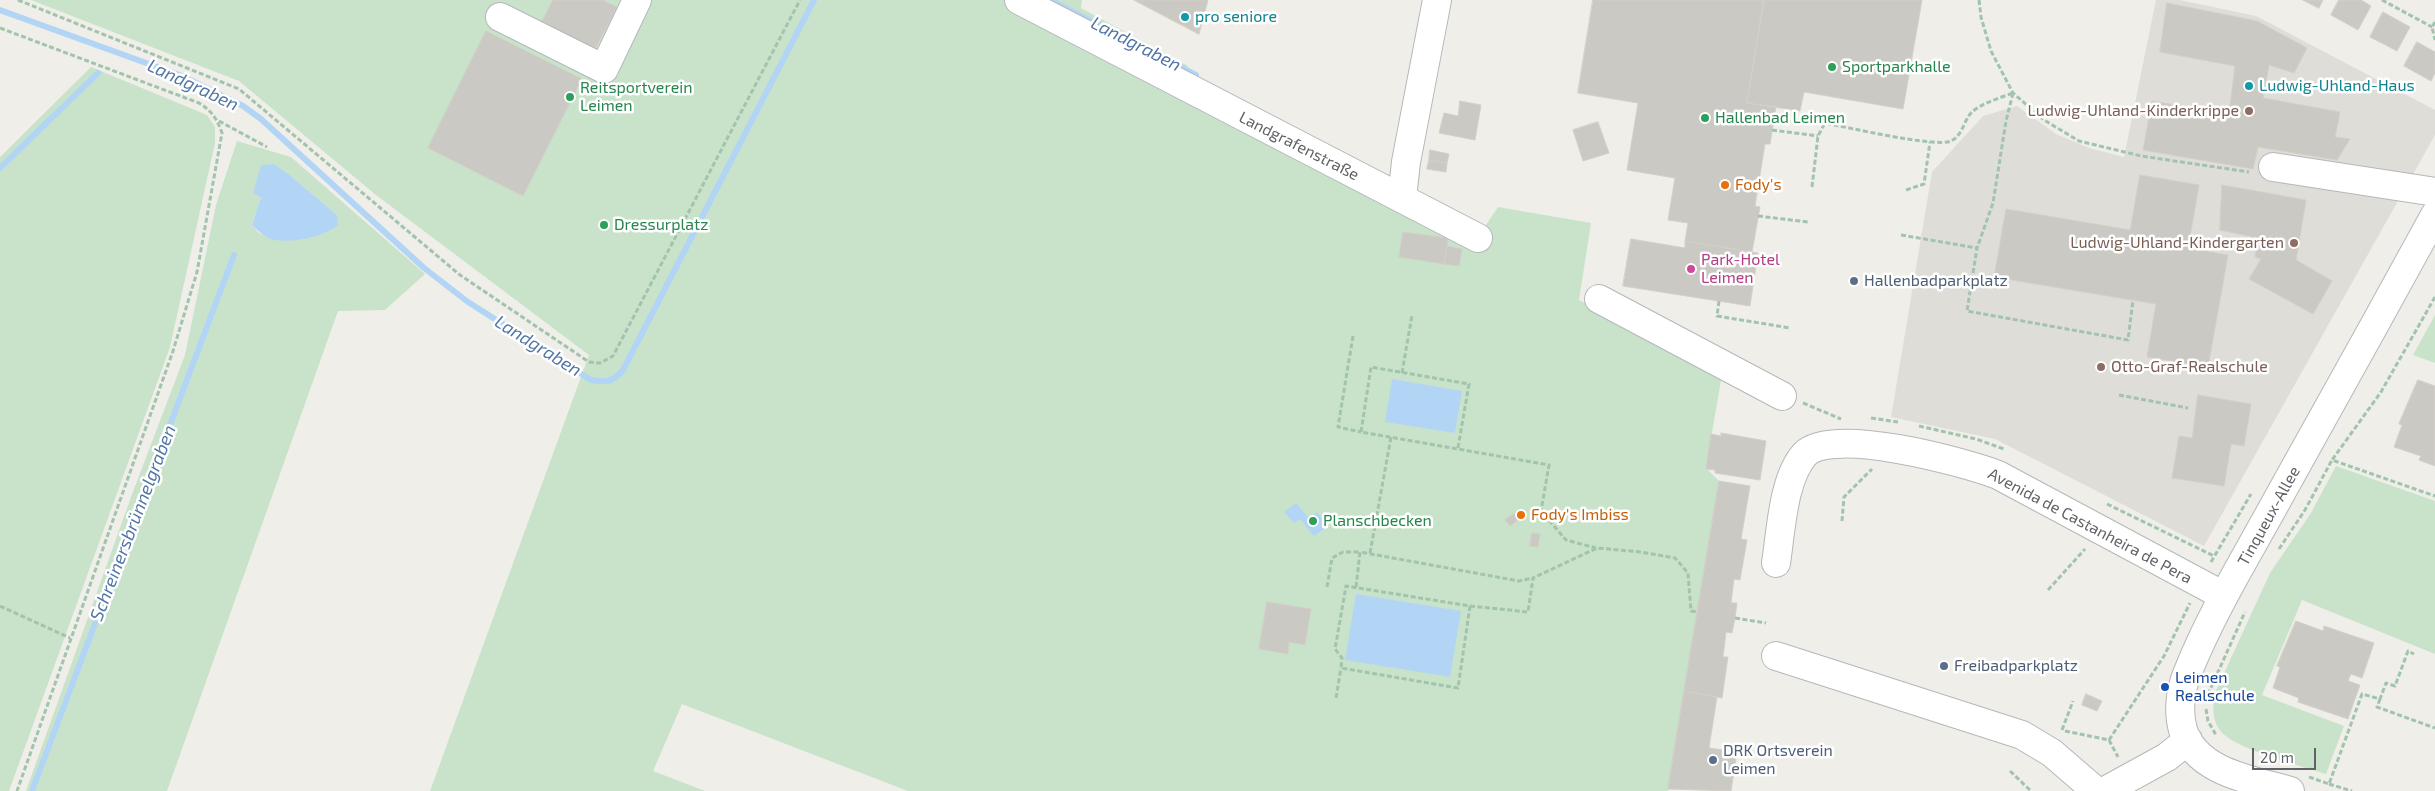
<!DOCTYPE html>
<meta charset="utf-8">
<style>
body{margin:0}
#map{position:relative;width:2435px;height:791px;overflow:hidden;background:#efeee8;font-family:"Exo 2",sans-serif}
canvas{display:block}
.scale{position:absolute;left:2252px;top:748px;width:64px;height:22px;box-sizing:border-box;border:2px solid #5f6266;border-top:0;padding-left:6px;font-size:15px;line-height:18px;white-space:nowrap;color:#5f6266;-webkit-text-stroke:4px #fff;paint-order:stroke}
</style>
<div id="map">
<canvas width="2435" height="791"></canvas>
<div class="scale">20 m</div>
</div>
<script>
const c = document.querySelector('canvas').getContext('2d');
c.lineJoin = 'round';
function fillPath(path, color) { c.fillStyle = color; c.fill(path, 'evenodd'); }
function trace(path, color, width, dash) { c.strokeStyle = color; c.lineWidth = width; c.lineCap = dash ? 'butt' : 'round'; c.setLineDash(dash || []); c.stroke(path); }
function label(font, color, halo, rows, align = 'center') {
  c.font = font + ' "Exo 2",sans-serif'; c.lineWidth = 5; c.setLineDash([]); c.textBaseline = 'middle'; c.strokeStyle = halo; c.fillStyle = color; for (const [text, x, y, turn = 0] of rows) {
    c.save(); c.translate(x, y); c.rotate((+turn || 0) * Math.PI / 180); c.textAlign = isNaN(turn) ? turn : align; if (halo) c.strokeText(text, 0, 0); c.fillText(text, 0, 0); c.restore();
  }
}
const education = new Path2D(`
 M2156 0H2180L2256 16 2435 110V135L2204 546 1995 439 1891 417 1932 172 1983 116 2017 106 2056 134 2089 148 2124 157Z`);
const green = new Path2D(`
 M31 0H1082L1081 8 1188 66 1173 91 1474 243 1498 207 1591 223 1579 300 1722 374 1706 468 1719 481 1668 791H908L682 704 653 771 705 791H430L589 355 376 195 239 81Z
 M91 67 207 115 215 127V143L170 347 9 791H0V157Z
 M237 141 291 157 425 274 385 310 338 311 167 791H26L131 497 185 355 216 205ZM292 177 337 215 274 240 259 233 252 225 261 197Z
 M2435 315V363L2413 355Z
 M2336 466 2435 501V654L2302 600 2262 695 2344 726 2326 774C2302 766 2232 749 2219 729 2212 718 2213 708 2214 695L2270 573 2311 513Z`);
const water = new Path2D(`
 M274 164 292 177 337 215 338 225C324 237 293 243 274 240 266 238 258 231 252 225L261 197 253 193 261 165Z
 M1392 379 1462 391 1455 433 1385 422Z
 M1296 503 1309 518 1317 512 1328 526 1314 536 1300 519 1294 523 1284 512Z
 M1356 594 1461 611 1450 677 1345 660Z`);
const stream = new Path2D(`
 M1050 0 1196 75
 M0 10 182 76 243 106 261 119 424 268 468 302 591 380C607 383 613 382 623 370L814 0
 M0 168 98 73
 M32 791 234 255`);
const building = new Path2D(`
 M553 0H603L617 7 595 49 542 22Z
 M1134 0H1208L1199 34Z
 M1593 0H1764L1747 103 1776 107 1770 144H1765L1755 206 1760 207 1752 252 1685 241 1688 223 1668 220 1675 178 1627 170 1638 103 1578 93Z
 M1764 0H1922L1903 109 1804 92 1800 111 1747 103Z
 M2303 0H2323L2319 8Z
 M2339 0H2361L2371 6 2358 30 2331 15Z
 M2167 3 2257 21 2307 48 2294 73 2269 65 2263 98 2340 112 2335 137 2350 139 2337 160 2258 147 2253 169 2143 150 2152 101 2229 114 2235 66 2160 52Z
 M2383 12 2410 27 2397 51 2370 37Z
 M486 31 582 79 523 196 428 148Z
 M2417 42 2435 52V73L2431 81 2404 66Z
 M1460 101 1481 105 1475 140 1439 133 1444 113 1458 116Z
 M1598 122 1609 153 1583 161 1573 130Z
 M1430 150 1449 154 1447 163 1429 160Z
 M1429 160 1447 163 1446 172 1427 169Z
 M2140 175 2199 185 2188 248 2228 255 2208 367 2147 357 2156 304 1994 277 2006 209 2130 230Z
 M2222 185 2306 200 2296 260 2332 281 2313 314 2249 279 2261 259 2255 257 2258 238 2220 230Z
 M1403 232 1448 238 1444 264 1399 257Z
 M1631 239 1685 248V241L1758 253 1750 306 1623 286Z
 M1447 246 1462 249 1459 266 1444 264Z
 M2418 380 2435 386V466L2419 460 2421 456 2394 447 2402 425 2399 424Z
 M2198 395 2251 404 2244 446 2231 444 2224 486 2172 478 2179 436 2192 438Z
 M1721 433 1766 441 1760 480 1715 473V470L1706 469 1711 434 1721 436Z
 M1719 481 1750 486 1741 539 1747 540 1740 580 1734 579 1731 603H1737L1735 618 1732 633 1726 632 1723 657H1728L1722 698 1684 691Z
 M1519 510 1523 516 1510 526 1505 520Z
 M1532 533 1540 534 1538 547 1530 546Z
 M1267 602 1311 609 1305 645 1289 642 1288 654 1259 649Z
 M2296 621 2323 631 2324 626 2374 643 2362 678 2351 674 2348 681 2360 685 2348 719 2298 702 2299 698 2273 688 2280 667 2277 666Z
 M1684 691 1717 697 1709 748 1737 752 1731 791 1668 789Z
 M2086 694 2102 701 2097 711 2082 705Z`);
const path = new Path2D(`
 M18 0 239 89 460 275 589 362 600 363 613 356 800 0
 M1979 0 1981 17 1991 51 2013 93 2044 120 2079 141 2141 156 2249 172
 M2382 0 2432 27
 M2435 22 2432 27 2435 40
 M0 28 199 103C212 111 217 119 222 133L197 272 173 351 17 791
 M2013 93 2006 121 1993 203 1977 248 1967 311 2128 340 2133 300
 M219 121 267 147
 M1772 130 1818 136
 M1812 187 1818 136 1825 123C1846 127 1936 148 1951 141 1963 135 1963 122 1971 113 1981 103 2000 98 2013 93
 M1906 190 1924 184 1930 142
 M1758 216 1808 222
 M1901 235 1977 248
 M2435 297 2381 392 2332 460 2435 496
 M1719 301 1717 316 1790 328
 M1353 336 1338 427 1361 432
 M1402 373 1412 315
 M2119 395 2188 408
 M1803 403 1841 419
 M1871 418 1898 422
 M1919 426 1976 439 2004 449
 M1458 448 1469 384 1371 367 1361 432 1549 465 1541 511 1566 540 1596 548
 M2107 504 2214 556
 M1842 521 1844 497 1872 469
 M2279 549 2305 510 2332 460
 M1370 553 1391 437
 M2211 562 2251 494
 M1327 587 1332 558 1343 552H1360
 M1356 587 1360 552 1519 581 1533 578
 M2048 590 2085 549
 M0 606 70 638
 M1470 606 1458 688 1341 668 1342 658 1335 649 1346 586 1470 606 1528 612 1533 578 1597 548 1641 552 1675 558 1688 573 1691 611 1697 612
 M1735 618 1766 623
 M1336 698 1341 668
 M2380 699 2377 707 2435 728
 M2207 702 2209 692 2245 612
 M2206 709 2208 721 2216 735
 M2062 730 2073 701
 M2065 731 2109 740 2118 757
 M2109 740 2164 656 2190 603
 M2010 771 2031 791
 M2309 777 2329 784 2362 694 2380 699 2386 683 2395 686 2408 651 2414 654
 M2329 784 2352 791`);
const minor = new Path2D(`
 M1019 0 1478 238
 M500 17 604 69 637 0
 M2273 167 2435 192
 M1402 198 1406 162 1437 0
 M1599 299 1782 396
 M1776 563C1781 531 1783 478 1805 454 1832 426 1964 462 1998 475L2224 596
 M1776 656 2022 735 2052 753 2096 791
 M2105 791 2167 757 2188 740
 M2290 791C2253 780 2197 773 2183 730 2178 713 2180 691 2187 674 2212 611 2249 552 2281 493 2333 400 2384 308 2435 215`);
const markers = [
 [1185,17,5,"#0f9aa8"],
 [1832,67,5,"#2e9e5b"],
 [2249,86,5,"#0f9aa8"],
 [570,97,5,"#2e9e5b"],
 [2249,111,5,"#8d6e63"],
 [1705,118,5,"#2e9e5b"],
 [1725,185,5,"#e8710a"],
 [604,225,5,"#2e9e5b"],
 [2294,243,5,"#8d6e63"],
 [1691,269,5,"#d1479c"],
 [1854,281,5,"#5c6f8a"],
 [2101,367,5,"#8d6e63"],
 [1521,515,5,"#e8710a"],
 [1313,521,5,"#2e9e5b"],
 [1944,666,5,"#5c6f8a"],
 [2165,687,5,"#1a4fb4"],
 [1713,760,5,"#5c6f8a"]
];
const cultureNames = [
 ["pro seniore",1195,17],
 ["Ludwig-Uhland-Haus",2259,86]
];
const leisureNames = [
 ["Sportparkhalle",1842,67],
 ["Reitsportverein",580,88],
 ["Leimen",580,106],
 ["Hallenbad Leimen",1715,118],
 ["Dressurplatz",614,225],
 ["Planschbecken",1323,521]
];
const educationNames = [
 ["Ludwig-Uhland-Kinderkrippe",2239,111],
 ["Ludwig-Uhland-Kindergarten",2284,243],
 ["Otto-Graf-Realschule",2111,367,"left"]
];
const streetNames = [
 ["Landgrafenstraße",1299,146,27],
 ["Tinqueux-Allee",2269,516,-61],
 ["Avenida de Castanheira de Pera",2090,526,28]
];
const foodNames = [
 ["Fody's",1735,185],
 ["Fody's Imbiss",1531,515]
];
const hotelNames = [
 ["Park-Hotel",1701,260],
 ["Leimen",1701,278]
];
const serviceNames = [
 ["Hallenbadparkplatz",1864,281],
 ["Freibadparkplatz",1954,666],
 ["DRK Ortsverein",1723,751],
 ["Leimen",1723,769]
];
const transitNames = [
 ["Leimen",2175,678],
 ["Realschule",2175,696]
];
const waterNames = [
 ["Landgraben",1136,44,27],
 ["Landgraben",193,85,25],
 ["Landgraben",538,346,32],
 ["Schreinersbrünnelgraben",133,523,-69]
];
fillPath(education, '#dfddd7');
fillPath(green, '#c8e3ca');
fillPath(water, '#b3d5f5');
trace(stream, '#b3d5f5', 6);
fillPath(building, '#cbc9c4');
trace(building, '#d3d0c7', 1);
trace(minor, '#b5b7bb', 30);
trace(path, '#a2c3ad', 3, [5, 2.5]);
trace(minor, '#fff', 28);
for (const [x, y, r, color] of markers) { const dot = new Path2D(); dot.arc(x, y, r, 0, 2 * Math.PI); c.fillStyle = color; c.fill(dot); trace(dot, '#fff', 2); }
label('16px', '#0d838f', '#fff', cultureNames, 'left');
label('16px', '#27864d', '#fff', leisureNames, 'left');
label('16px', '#785e54', '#fff', educationNames, 'right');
label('16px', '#5f6266', '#fff', streetNames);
label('16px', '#c56008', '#fff', foodNames, 'left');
label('16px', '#b23c85', '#fff', hotelNames, 'left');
label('16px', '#4e5e75', '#fff', serviceNames, 'left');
label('16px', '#164399', '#fff', transitNames, 'left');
label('italic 18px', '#5176a6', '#fff', waterNames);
</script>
